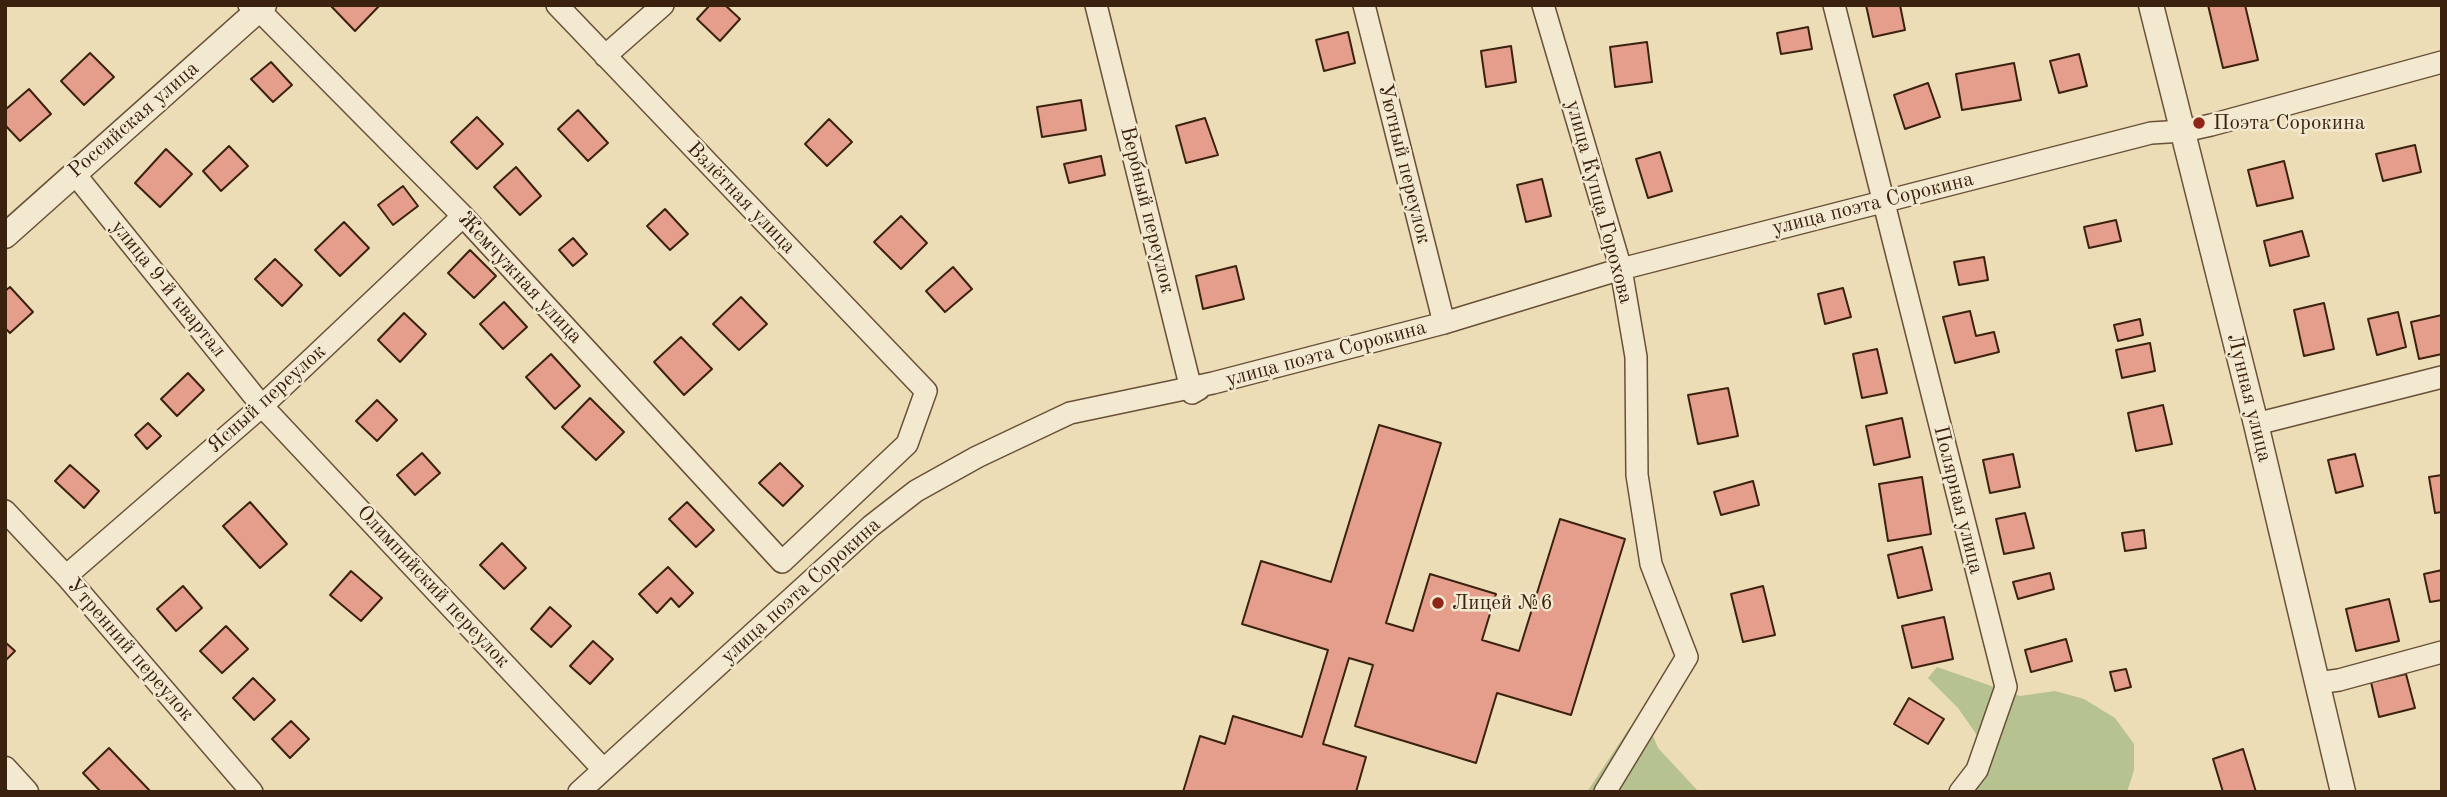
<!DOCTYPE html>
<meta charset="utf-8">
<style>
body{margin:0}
#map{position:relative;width:2447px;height:797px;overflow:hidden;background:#edddb6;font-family:"Old Standard TT",serif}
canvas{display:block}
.frame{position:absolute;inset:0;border:7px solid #3b220e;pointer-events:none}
</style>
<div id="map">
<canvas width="2447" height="797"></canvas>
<div class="frame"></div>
</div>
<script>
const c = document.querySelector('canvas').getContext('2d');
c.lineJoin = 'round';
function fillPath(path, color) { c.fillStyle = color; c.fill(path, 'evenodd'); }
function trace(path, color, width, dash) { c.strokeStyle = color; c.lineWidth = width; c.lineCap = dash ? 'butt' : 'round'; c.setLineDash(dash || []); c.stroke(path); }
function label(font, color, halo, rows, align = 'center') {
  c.font = font + ' "Old Standard TT",serif'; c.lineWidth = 5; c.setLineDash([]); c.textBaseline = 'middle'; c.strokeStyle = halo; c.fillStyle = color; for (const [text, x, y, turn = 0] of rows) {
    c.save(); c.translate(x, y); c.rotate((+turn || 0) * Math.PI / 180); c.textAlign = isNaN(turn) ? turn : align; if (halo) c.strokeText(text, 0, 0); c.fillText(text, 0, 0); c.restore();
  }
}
const green = new Path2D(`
 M1937 667 2020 696 2055 691 2084 699 2115 718 2134 744V770L2127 792H1966L1981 741 1958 708 1928 678Z
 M1642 709 1658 748 1699 792H1587Z`);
const building = new Path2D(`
 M330 5H380L355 31Z
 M710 5H725L740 19 720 41 697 19Z
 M1866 5H1900L1905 30 1873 37Z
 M2208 5H2245L2258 60 2223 68Z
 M1808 27 1812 49 1781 54 1777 33Z
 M1348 32 1355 63 1324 71 1316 40Z
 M1647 42 1652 82 1615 87 1610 47Z
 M1511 46 1516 82 1486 87 1481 51Z
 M90 53 114 77 84 105 61 81Z
 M2079 54 2087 86 2059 93 2050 61Z
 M271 62 292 85 273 102 251 79Z
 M2014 63 2021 100 1962 110 1956 74Z
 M1928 83 1940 117 1905 129 1894 95Z
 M29 89 51 114 20 141 5 125V110Z
 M1081 100 1086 130 1042 137 1037 107Z
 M578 110 608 143 588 161 558 129Z
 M477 117 503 144 477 169 451 142Z
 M1205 118 1218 155 1186 163 1176 126Z
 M829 119 852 142 827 166 805 144Z
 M2415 145 2421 172 2383 181 2376 154Z
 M229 146 248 166 221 191 203 171Z
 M166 149 192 174 160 207 135 183Z
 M1660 152 1672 191 1648 198 1636 159Z
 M1101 156 1105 175 1069 183 1064 164Z
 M2284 161 2293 198 2257 206 2248 170Z
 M516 167 541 196 520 215 494 187Z
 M1542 179 1551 216 1526 222 1517 185Z
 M403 186 418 206 393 225 378 205Z
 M665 209 688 234 670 250 647 226Z
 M901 216 927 243 901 269 874 242Z
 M2116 220 2121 241 2089 248 2084 227Z
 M344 222 369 248 340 276 315 250Z
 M2302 231 2309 256 2270 266 2264 241Z
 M573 238 587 254 573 266 559 250Z
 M470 250 496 276 474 298 448 273Z
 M1984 257 1988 280 1959 285 1954 262Z
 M275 259 302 285 282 306 255 279Z
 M1236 266 1244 299 1203 309 1196 276Z
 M953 267 972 289 945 312 926 291Z
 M10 287 33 312 10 333 5 328V291Z
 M1843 288 1851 317 1825 324 1818 294Z
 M741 297 767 324 739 350 713 324Z
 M504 302 527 327 503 349 480 324Z
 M2324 303 2334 349 2304 356 2294 310Z
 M1970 311 1976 336 1994 332 1999 352 1955 363 1943 317Z
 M2398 312 2406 347 2377 355 2368 319Z
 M404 313 426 334 400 362 378 340Z
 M2442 315V354L2419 359 2411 322Z
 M2140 319 2143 335 2118 341 2114 325Z
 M681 337 712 369 684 395 654 362Z
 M2150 343 2155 371 2122 378 2116 350Z
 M1877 349 1887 393 1862 398 1853 354Z
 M551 354 580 386 555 409 526 377Z
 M188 373 204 390 177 416 161 399Z
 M1728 388 1738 436 1698 444 1688 395Z
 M590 398 624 432 596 460 562 427Z
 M377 400 397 420 377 441 356 421Z
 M2163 405 2172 444 2136 451 2128 413Z
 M1902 418 1910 457 1874 465 1866 426Z
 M148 423 161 436 147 449 135 435Z
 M1379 425 1441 443 1386 623 1413 631 1430 574 1496 594 1482 640 1519 651 1560 519 1625 539 1571 715 1497 693 1476 763 1355 726 1373 665 1349 658 1323 744 1366 757 1356 792H1183L1200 736 1225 744 1233 716 1302 737 1328 650 1242 624 1261 561 1331 582Z
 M422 453 440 473 415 495 397 475Z
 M2013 454 2020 487 1990 493 1983 460Z
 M2355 454 2363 486 2336 493 2328 460Z
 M780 463 803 486 783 506 759 483Z
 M70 465 99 491 84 508 55 481Z
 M2442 475V512L2435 513 2429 477Z
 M1922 477 1931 534 1888 541 1879 484Z
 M1753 481 1759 505 1721 515 1714 492Z
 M250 502 287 544 260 568 223 526Z
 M687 502 714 530 696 547 669 519Z
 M2025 513 2034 548 2004 554 1996 519Z
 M2144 530 2146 548 2125 551 2122 533Z
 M502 543 526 568 504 589 480 565Z
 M1922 547 1932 590 1898 598 1888 555Z
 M668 567 693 593 679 607 671 598 657 613 639 594Z
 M2442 570V600L2430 602 2424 574Z
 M351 571 382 598 361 621 330 595Z
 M2050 573 2054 589 2018 599 2013 582Z
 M183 586 202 608 176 631 157 609Z
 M1763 586 1775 635 1743 642 1731 594Z
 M2389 599 2399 641 2356 651 2346 609Z
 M550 607 571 626 551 647 531 629Z
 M1944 617 1953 659 1912 668 1902 626Z
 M226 626 248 649 222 673 200 651Z
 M2066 639 2072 661 2031 672 2025 650Z
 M593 641 613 659 590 684 570 666Z
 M5 642 15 651 5 661Z
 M2126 669 2131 687 2115 691 2110 672Z
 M2406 674 2415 708 2379 717 2371 682Z
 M253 678 275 700 254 720 233 698Z
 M1909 698 1944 719 1928 744 1894 724Z
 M291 721 309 739 290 758 272 739Z
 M109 748 151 792H101L83 773Z
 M2243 749 2256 792H2223L2213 759Z`);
const minor = new Path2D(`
 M249 5 259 10 463 216 782 562 907 444 926 391 557 5
 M1096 5 1192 393 1199 389
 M1364 5 1444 323
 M1543 5 1621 269 1636 357 1637 475 1651 564 1687 657 1605 792
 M1834 5 2006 687 1977 770 1960 792
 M605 56 663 5
 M74 173 262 406 603 769
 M2256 424 2442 377
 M5 511 66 576 252 792
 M66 576 262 406 463 216
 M2317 683 2339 680 2442 652
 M579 792 871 526 916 491 977 457 1070 413 1213 383 1444 323 1621 269 2151 133 2184 131 2211 125 2442 62`);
const tertiary = new Path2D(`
 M2151 5 2256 424 2343 792
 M5 236 264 5
 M5 769 26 792`);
const markers = [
 [2199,123,7,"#8f2418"],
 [1438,603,7,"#8f2418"]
];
const streetNames = [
 ["Российская улица",134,120,-41],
 ["Уютный переулок",1404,164,76],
 ["Взлётная улица",741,198,46],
 ["улица Купца Горохова",1599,202,75],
 ["улица поэта Сорокина",1873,204,-14],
 ["Вербный переулок",1147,210,76],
 ["Жемчужная улица",520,278,47],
 ["улица 9-й квартал",168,289,51],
 ["улица поэта Сорокина",1326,354,-15],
 ["Лунная улица",2249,398,76],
 ["Ясный переулок",267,399,-42],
 ["Полярная улица",1958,500,76],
 ["Олимпийский переулок",433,587,47],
 ["улица поэта Сорокина",801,591,-42],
 ["Утренний переулок",130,650,49]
];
const poiNames = [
 ["Поэта Сорокина",2213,123],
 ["Лицей №6",1452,603]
];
fillPath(green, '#b6c290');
fillPath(building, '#e49e8b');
trace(building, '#3b220e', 2);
trace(minor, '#685138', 24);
trace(tertiary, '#685138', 27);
trace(minor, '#f3e9d0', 21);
trace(tertiary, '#f3e9d0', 24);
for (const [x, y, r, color] of markers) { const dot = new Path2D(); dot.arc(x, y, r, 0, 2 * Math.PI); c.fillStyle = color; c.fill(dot); trace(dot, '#f3e9d0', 2.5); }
label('21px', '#3b220e', '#f3e9d0', streetNames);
label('21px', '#3b220e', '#f3e9d0', poiNames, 'left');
</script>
